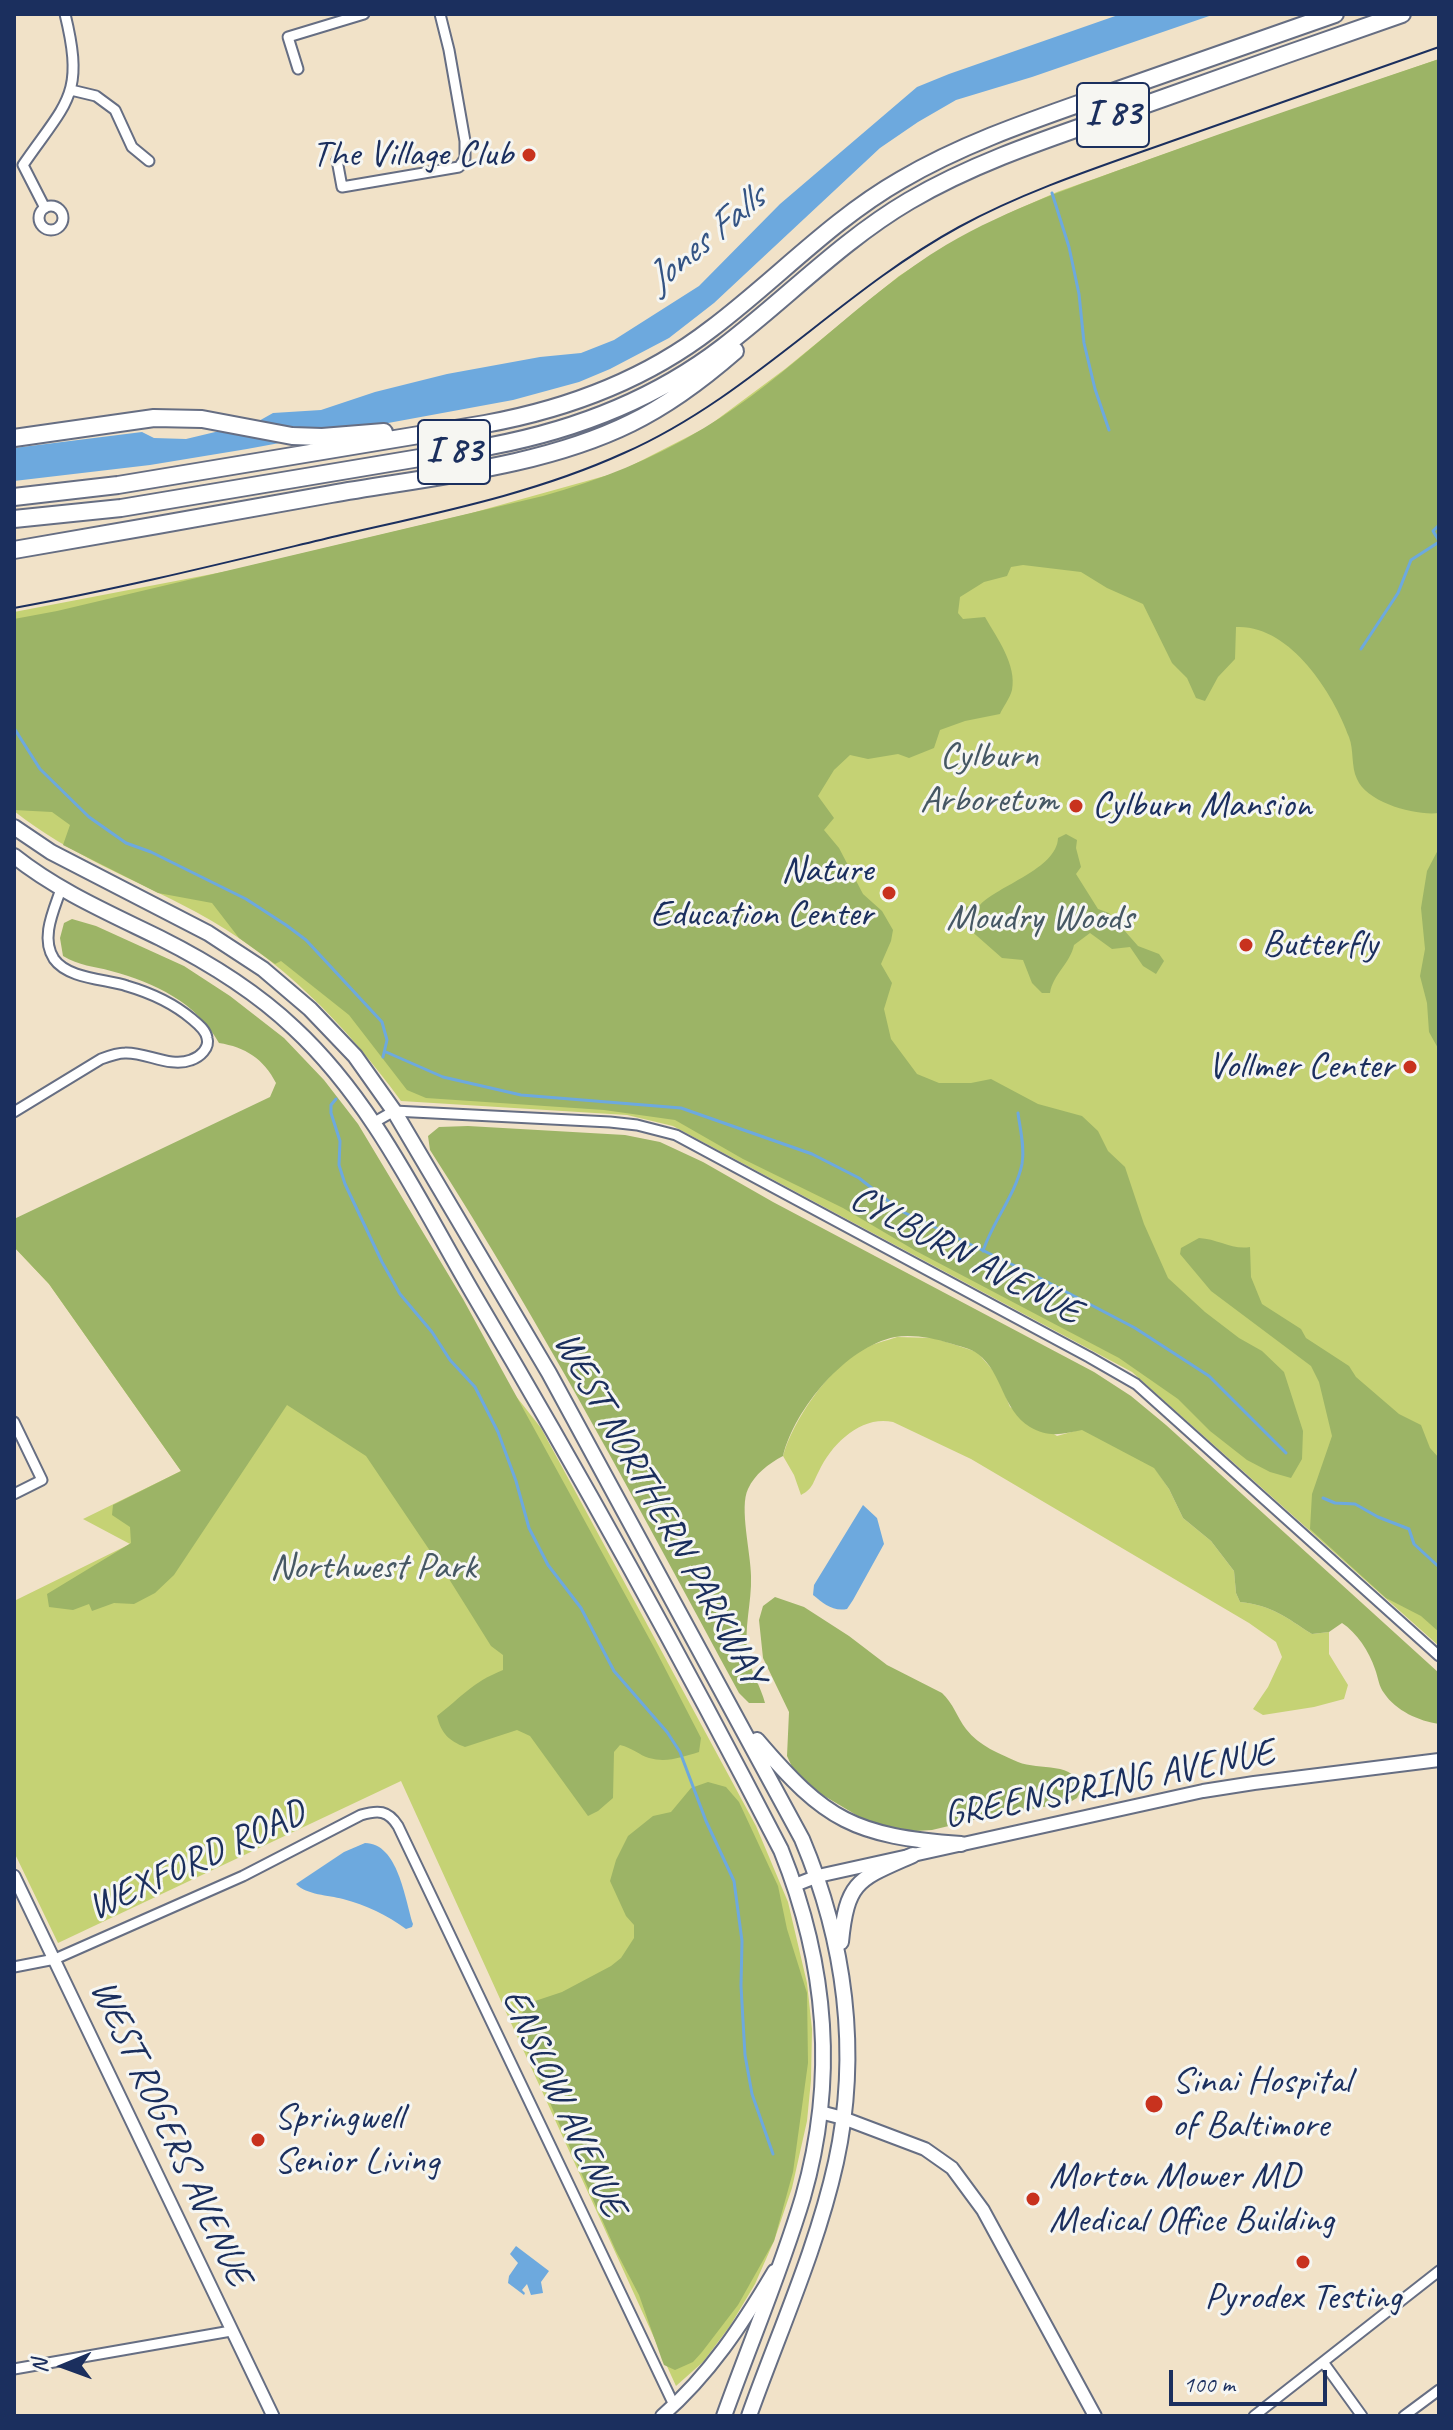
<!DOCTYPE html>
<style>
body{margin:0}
#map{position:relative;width:1453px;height:2430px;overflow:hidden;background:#f1e2c8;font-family:Caveat,sans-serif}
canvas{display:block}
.frame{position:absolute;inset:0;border:16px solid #1b2f5e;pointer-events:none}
.north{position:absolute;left:24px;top:2326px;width:80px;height:80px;-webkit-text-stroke:6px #f6f6f2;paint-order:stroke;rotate:269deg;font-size:22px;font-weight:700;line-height:32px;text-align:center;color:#1b2f5e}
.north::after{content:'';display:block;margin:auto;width:28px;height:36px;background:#1b2f5e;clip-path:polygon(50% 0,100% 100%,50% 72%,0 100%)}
.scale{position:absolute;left:1169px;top:2370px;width:158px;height:36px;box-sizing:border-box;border:4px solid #1b2f5e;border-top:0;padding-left:10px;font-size:24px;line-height:28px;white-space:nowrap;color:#1b2f5e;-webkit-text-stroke:6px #f6f6f2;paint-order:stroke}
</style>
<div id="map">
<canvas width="1453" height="2430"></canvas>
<div class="frame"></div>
<div class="north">N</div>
<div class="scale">100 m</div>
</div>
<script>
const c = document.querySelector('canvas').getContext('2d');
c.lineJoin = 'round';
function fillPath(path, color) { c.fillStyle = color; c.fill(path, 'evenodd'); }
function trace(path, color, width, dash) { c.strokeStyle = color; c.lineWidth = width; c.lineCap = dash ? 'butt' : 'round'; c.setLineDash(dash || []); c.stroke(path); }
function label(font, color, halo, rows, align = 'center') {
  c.font = font + ' Caveat,sans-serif'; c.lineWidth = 6; c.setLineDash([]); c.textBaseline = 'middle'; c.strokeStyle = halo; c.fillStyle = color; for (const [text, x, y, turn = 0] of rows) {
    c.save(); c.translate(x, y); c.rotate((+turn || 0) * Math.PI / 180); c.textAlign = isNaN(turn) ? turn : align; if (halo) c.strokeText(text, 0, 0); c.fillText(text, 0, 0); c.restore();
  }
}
const green = new Path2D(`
 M1439 59V1646L1132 1372 673 1126 627 1115 401 1101C346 1025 280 957 196 912 135 879 69 855 14 811V612L233 570 468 514 619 472 707 427 785 369 899 276 947 245 1007 214 1057 192 1207 139Z
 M14 1219 482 1353 541 1428 756 1826 788 1902 807 1983 812 2029 811 2080 807 2121 792 2188 774 2241 755 2284 730 2326 703 2362 676 2386 401 1781 58 1943 14 1852V1601L130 1544 83 1519 181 1471 49 1284 14 1247Z
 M897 1337 934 1338 977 1352 997 1375 1010 1407 1057 1436 1082 1429 1154 1467 1169 1489 1183 1518 1211 1541 1234 1571 1236 1593 1240 1602C1274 1606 1285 1617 1312 1634L1329 1632V1654L1348 1685 1344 1699 1314 1707 1263 1715 1253 1709 1268 1687 1282 1657 1276 1642 1249 1623 971 1459 893 1422C862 1415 832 1443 819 1471 813 1482 813 1489 801 1495L794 1475 783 1456C792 1422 829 1368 861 1350 872 1344 885 1341 897 1337Z`);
const forest = new Path2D(`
 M1439 59V813C1416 816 1367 803 1357 779 1351 767 1354 750 1349 737 1333 692 1289 624 1236 627L1235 659 1218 677 1205 701 1196 698 1187 678 1172 663 1143 604 1107 588 1081 572 1023 565 1011 567 1007 576 984 582 960 597 958 613 963 619 985 617C997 638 1017 665 1012 690 1010 698 1003 707 1000 714L965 721 940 730 934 748 909 758 898 754 868 759 850 755 834 770 818 796 834 818 824 830 839 848 863 894 882 911 893 930 891 941 881 964 892 983 884 1009 891 1039 917 1074 939 1083H971L991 1079 1038 1104 1082 1116 1098 1131 1108 1151 1125 1167 1144 1224 1168 1278 1205 1312 1239 1338 1262 1351 1284 1372 1303 1431 1302 1459 1291 1478 1270 1472 1247 1460 1210 1431 1178 1399 1119 1358 916 1251 843 1208 743 1159 675 1120 604 1110 426 1098 407 1090 349 1015 281 961 275 964 239 938 212 903 158 893 63 845 70 825 52 812 14 810V619L57 611 543 496C600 480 653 459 704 428 791 376 859 297 946 245 1009 208 1078 185 1147 160 1244 125 1341 92 1439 59Z
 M1066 834 1077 840 1076 848 1081 867 1076 874 1098 909 1109 913 1138 946 1159 954 1164 961 1156 974 1143 966 1130 947 1112 949 1090 933 1074 945C1070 964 1053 974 1050 993H1042L1032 983 1023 960 1002 958 960 921 959 913 963 907 980 905C997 886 1057 869 1058 838Z
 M1439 848V1050L1429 1032 1427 1003 1420 976 1425 949 1421 908 1427 871Z
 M72 919 96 926 184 966 230 996 284 1038 324 1080 358 1124 463 1299 655 1649 701 1738 699 1752C682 1757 667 1763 649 1758 639 1755 633 1748 620 1745L614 1752 613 1798 598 1811 588 1816 530 1736 517 1730 465 1747C449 1741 441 1733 437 1716 463 1696 471 1683 503 1670V1655L491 1646 449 1579 366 1456 287 1405 174 1575 155 1593 134 1604 114 1603 92 1611 89 1604 73 1610 49 1607 47 1594 131 1543 130 1527 112 1515 113 1505 181 1471 49 1284 14 1247V1219L270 1097 276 1083C264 1059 245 1047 219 1043 196 1002 155 983 111 971 94 966 79 966 63 956L60 938 64 923Z
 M468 1126 625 1135 660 1142 703 1162 773 1202 1094 1372 1131 1396 1166 1425 1439 1673V1724C1419 1721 1396 1711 1384 1693 1379 1687 1378 1677 1375 1669 1369 1651 1357 1633 1342 1623L1329 1632 1312 1634C1285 1617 1274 1606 1240 1602L1236 1593 1234 1571 1211 1541 1183 1518 1169 1489 1154 1468 1082 1430C1063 1434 1048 1438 1030 1427 1002 1410 1003 1373 978 1354 971 1348 958 1346 949 1343 934 1338 912 1334 895 1337 846 1347 795 1408 783 1456 768 1464 755 1474 748 1489 739 1507 751 1554 751 1576 752 1603 743 1629 748 1656 751 1672 761 1687 765 1703H749L739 1693C640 1510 543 1326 430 1150L428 1136 439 1127Z
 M1199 1238C1218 1239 1232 1250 1250 1247L1251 1277 1262 1304 1301 1329 1306 1338 1349 1366 1356 1377 1399 1414 1421 1425 1430 1448 1439 1458V1632L1421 1616 1386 1598 1310 1529 1312 1494 1332 1436 1319 1382 1311 1366 1211 1291 1180 1254 1181 1248Z
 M775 1597 804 1607 849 1636 887 1665 942 1693C953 1703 957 1717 966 1729 979 1746 1000 1754 1018 1762 1039 1771 1076 1760 1081 1790L1077 1798 1070 1802 978 1819 932 1830 916 1831 873 1825 821 1794 793 1769 787 1756 789 1712 763 1658 759 1620 763 1606Z
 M708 1782 726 1787 739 1802 778 1886 787 1929 807 1993 808 2063 793 2172 774 2241 738 2305 702 2352 693 2362 675 2370 664 2365 662 2360 639 2295 616 2251 521 2038 517 2018 532 2002 562 1992 611 1966 621 1958 634 1938V1925L626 1916 610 1881 616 1860 628 1836 653 1816 671 1812 691 1788Z`);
const water = new Path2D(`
 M1121 14H1215L1032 77 956 100 918 122 880 148 714 303 669 338 610 369 579 382 513 400 247 449 150 465 14 481V448L142 432 154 438 186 439 257 422 273 413 321 410 375 392 447 374 540 357 581 353 614 340 699 286 780 204 917 87 949 74Z
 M863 1505 877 1518 884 1544 853 1600 847 1609C833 1612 823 1603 813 1595L814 1585Z
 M365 1843C398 1843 405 1899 413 1924L412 1927 406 1929C387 1915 366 1905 343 1899 328 1895 307 1895 296 1884L344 1852Z
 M516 2246 549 2271 541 2282 543 2293 531 2295 527 2284 522 2290 525 2293 524 2295 508 2283 509 2276 518 2263 510 2254Z`);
const stream = new Path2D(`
 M1052 193 1069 247 1079 294 1084 343 1095 389 1109 430
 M1439 525 1433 531 1439 541
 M1361 649 1398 593 1411 560 1439 542
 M14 728 40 769 89 817 126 843 151 852 246 899 286 925 306 940 382 1022 387 1040 383 1057
 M386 1052 443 1077 521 1095 681 1108 812 1154 859 1178 901 1211 1034 1275 1135 1328 1209 1376 1286 1453
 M336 1099 331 1105V1113L340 1141 339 1165 345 1184 382 1262 400 1294 432 1332 450 1360 475 1387 498 1432 516 1481 529 1528 548 1565 581 1608 614 1671 667 1732 680 1752 706 1821 734 1881 742 1941 741 1986 745 2055 752 2094 773 2154
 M983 1251C993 1221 1016 1194 1022 1164 1025 1147 1020 1129 1018 1113
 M1323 1498 1335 1503 1355 1504 1378 1517 1409 1529 1414 1544 1439 1567`);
const minor = new Path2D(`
 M298 69 288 37 364 14
 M71 90 96 96 115 110 132 147 149 161
 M337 160 342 187 459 167 465 158V141L449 50 440 14
 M39 218a12 12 0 1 1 24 0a12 12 0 1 1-24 0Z
 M45 208 23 165C67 101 85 96 65 14
 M14 1112 101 1059C109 1056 117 1053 125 1053 146 1052 170 1068 191 1060 200 1057 210 1048 207 1038 206 1030 198 1024 192 1019 173 1003 151 993 127 986 106 979 68 979 54 959 40 938 54 910 61 889
 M373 1123 394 1111 610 1122 637 1125 676 1135 1089 1357 1136 1384 1439 1656
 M14 1422 42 1480 14 1494
 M14 1967 55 1959 243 1876 361 1815C378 1810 388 1810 398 1826L674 2405
 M1323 2362 1362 2416
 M14 2369 231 2331
 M1254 2416 1439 2271
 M1404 2416 1439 2390`);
const tertiary = new Path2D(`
 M14 1876 273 2416`);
const secondary = new Path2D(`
 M795 1885 818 1876 1203 1791 1254 1783 1439 1760
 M820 2112 843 2118 925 2149 952 2168 983 2210 1095 2416
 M662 2416C710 2374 742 2325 774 2271`);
const primary = new Path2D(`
 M14 827 51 852 208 933 263 969 310 1009 355 1056 394 1111 549 1373 802 1839C845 1941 860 2052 836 2162 817 2248 779 2332 749 2416
 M14 856C58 891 109 913 160 938 208 962 255 991 294 1028 373 1101 420 1203 474 1295 582 1477 684 1662 781 1850 827 1964 837 2078 803 2197 781 2271 750 2343 724 2416
 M757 1740C826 1821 854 1836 961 1844
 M841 1942C847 1880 859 1879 913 1855`);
const motorway = new Path2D(`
 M14 438 154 418 202 419 292 436 322 437 384 432
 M14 497 118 485 485 424C567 409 645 380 711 329 775 281 831 220 901 180 964 143 1033 120 1101 96 1179 69 1257 41 1335 14
 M14 519 121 508 491 446C575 430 654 400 723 347 785 300 841 241 909 201 977 161 1053 137 1127 111 1219 78 1310 46 1402 14
 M14 550C120 532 225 513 331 494 428 477 542 467 631 423 668 405 704 378 735 351`);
const tram = new Path2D(`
 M14 608C124 588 232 561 341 535 436 513 534 494 624 453 749 398 840 292 959 227 1027 190 1102 166 1175 140 1263 109 1351 78 1439 47`);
const markers = [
 [529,155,8,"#c8321e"],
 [1076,806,8,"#c8321e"],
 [889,893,8,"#c8321e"],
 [1246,945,8,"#c8321e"],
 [1410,1067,8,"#c8321e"],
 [1154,2104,10,"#c8321e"],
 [258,2140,8,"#c8321e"],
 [1033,2199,8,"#c8321e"],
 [1303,2262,8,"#c8321e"]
];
const shields = [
 [1113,115,72],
 [454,452,72]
];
const shieldNames = [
 ["I 83",1113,115],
 ["I 83",454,452]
];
const poiNames = [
 ["The Village Club",513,155,"right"],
 ["Cylburn Mansion",1092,806],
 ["Nature",873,871,"right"],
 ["Education Center",873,915,"right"],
 ["Butterfly",1262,945],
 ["Vollmer Center",1394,1067,"right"],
 ["Sinai Hospital",1172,2082],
 ["of Baltimore",1172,2126],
 ["Springwell",274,2118],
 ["Senior Living",274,2162],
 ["Morton Mower MD",1049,2177],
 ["Medical Office Building",1049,2221],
 ["Pyrodex Testing",1303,2298,"center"]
];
const parkNames = [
 ["Cylburn",989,757],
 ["Arboretum",989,801],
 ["Moudry Woods",1040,919],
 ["Northwest Park",373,1568]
];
const streetNames = [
 ["CYLBURN AVENUE",965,1256,28],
 ["WEST NORTHERN PARKWAY",659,1509,61],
 ["GREENSPRING AVENUE",1109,1785,-11],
 ["WEXFORD ROAD",197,1861,-25],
 ["ENSLOW AVENUE",563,2103,65],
 ["WEST ROGERS AVENUE",170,2133,65]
];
const waterNames = [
 ["Jones Falls",706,240,-40]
];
fillPath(green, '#c5d274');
fillPath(forest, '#9cb466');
fillPath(water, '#6da9de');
trace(stream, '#6da9de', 3);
trace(minor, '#666e83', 13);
trace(tertiary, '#666e83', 15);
trace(secondary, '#666e83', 16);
trace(primary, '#666e83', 18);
trace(motorway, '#666e83', 20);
trace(minor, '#fff', 9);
trace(tertiary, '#fff', 11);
trace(secondary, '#fff', 12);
trace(primary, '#fff', 14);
trace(motorway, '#fff', 16);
trace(tram, '#1b2f5e', 2);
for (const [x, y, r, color] of markers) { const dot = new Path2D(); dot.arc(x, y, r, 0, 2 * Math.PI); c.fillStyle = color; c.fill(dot); trace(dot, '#f6f6f2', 3); }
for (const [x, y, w] of shields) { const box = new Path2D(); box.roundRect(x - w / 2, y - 32, w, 64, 6); c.fillStyle = '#f6f6f2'; c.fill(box); trace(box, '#1b2f5e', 2); }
label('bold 36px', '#1b2f5e', null, shieldNames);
label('38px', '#1b2f5e', '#f6f6f2', poiNames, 'left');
label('38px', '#465864', '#f6f6f2', parkNames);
label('38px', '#1b2f5e', '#f6f6f2', streetNames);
label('italic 40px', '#345484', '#f6f6f2', waterNames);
</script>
